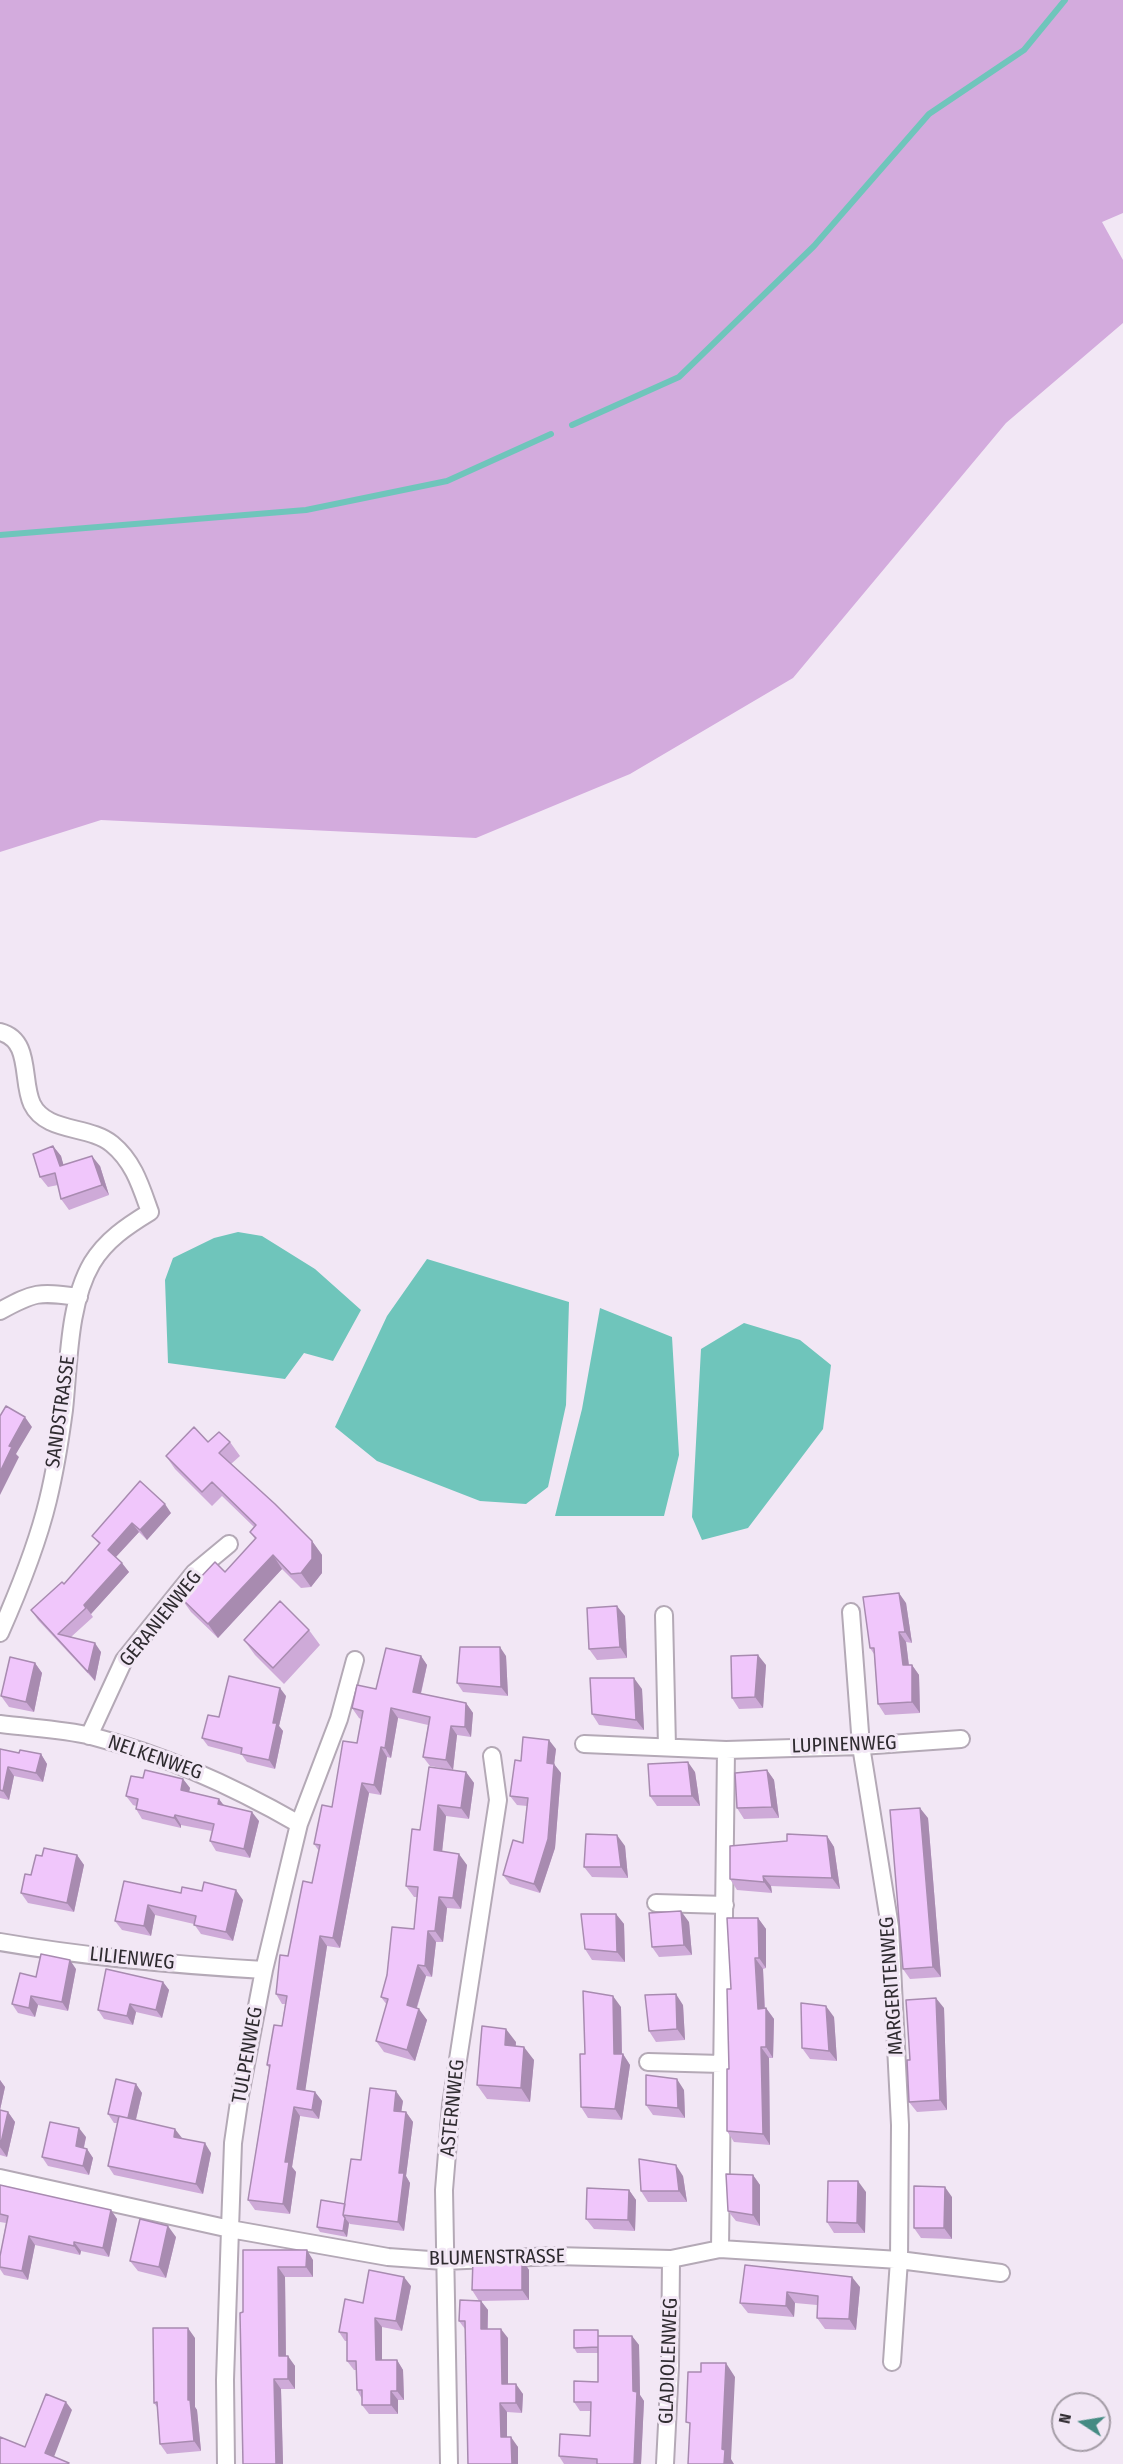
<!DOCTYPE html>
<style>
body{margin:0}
#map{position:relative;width:1123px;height:2464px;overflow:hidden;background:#f2e7f5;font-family:"Fira Sans Condensed",sans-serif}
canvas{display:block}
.north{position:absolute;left:1051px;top:2392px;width:60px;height:60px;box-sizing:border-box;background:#f2e7f5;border:2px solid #a49ca6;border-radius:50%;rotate:282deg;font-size:16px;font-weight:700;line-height:24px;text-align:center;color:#2f2b30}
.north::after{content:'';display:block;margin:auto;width:21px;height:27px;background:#458b83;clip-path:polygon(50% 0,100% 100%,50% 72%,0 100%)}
</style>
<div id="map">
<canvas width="1123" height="2464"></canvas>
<div class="north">N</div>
</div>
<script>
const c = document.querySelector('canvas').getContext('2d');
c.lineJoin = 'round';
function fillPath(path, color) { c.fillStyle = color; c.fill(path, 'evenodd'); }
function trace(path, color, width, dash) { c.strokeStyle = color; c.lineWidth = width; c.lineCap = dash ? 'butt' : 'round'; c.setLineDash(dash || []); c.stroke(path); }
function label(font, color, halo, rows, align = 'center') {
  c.font = font + ' "Fira Sans Condensed",sans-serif'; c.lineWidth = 6; c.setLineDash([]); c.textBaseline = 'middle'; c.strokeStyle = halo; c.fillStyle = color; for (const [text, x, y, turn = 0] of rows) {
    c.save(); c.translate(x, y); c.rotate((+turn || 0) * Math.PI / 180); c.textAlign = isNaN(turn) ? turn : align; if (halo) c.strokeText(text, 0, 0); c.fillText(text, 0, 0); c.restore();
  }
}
const green = new Path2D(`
 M0 0H1123V213L1102 222 1123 260V323L1006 423 793 678 630 774 476 838 101 820 0 852Z`);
const water = new Path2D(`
 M238 1232 262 1236 315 1269 361 1310 333 1361 304 1353 285 1379 168 1363 165 1280 173 1258 214 1238Z
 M427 1259 569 1302 566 1405 548 1487 526 1504 480 1501 377 1461 335 1427 387 1316Z
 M600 1308 672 1337 679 1455 664 1516H555L582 1409Z
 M744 1323 800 1340 831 1365 823 1429 748 1528 702 1540 692 1517 701 1349Z`);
const stream = new Path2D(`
 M572 425 679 377 814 246 929 114 1024 50 1065 0
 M0 535 306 510 447 481 551 434`);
const street = new Path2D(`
 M0 1032C32 1040 21 1081 32 1104 46 1133 89 1125 112 1144 134 1162 141 1187 150 1212 127 1226 106 1240 92 1263 68 1304 69 1364 64 1410 60 1440 55 1471 48 1500 37 1546 19 1590 0 1633
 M0 1311C36 1291 39 1292 79 1297
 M851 1612 861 1746 890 1927 900 2125 899 2260 892 2362
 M664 1615 667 1747
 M0 1724C30 1728 62 1729 91 1736 165 1755 233 1786 299 1824
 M89 1736 124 1660 194 1573 229 1544
 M584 1744 726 1750 861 1746 961 1739
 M656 1903 725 1905
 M0 1942C87 1957 176 1965 264 1970
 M648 2062 722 2064
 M0 2178 230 2229 388 2257 444 2261 555 2256 671 2259 720 2249 899 2260 1001 2273
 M720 2249 726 1750
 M226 2464 225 2380 230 2229 233 2143 240 2095 264 1970 299 1824 339 1719 355 1660
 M449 2464 444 2190 451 2105 498 1800 492 1756
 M665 2464 670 2366 671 2259`);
const wall = new Path2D(`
 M53 1146 61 1156 63 1165 100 1166 109 1195 69 1210 61 1199 58 1185 48 1187 40 1177Z
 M208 1442H230L240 1456 231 1464 312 1541 322 1555V1573L311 1587 301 1588 282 1569 218 1638 191 1612 181 1598 225 1572 255 1539 250 1532 254 1527 222 1496 212 1506 175 1469 166 1456Z
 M171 1513 147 1540 139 1532 116 1557 129 1572 91 1614 93 1617 71 1637 101 1652 95 1681 38 1620 31 1610 64 1584 99 1544 92 1536Z
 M906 1603 912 1643 906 1642 909 1665H912L919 1675 920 1713 885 1715 878 1704 874 1654 870 1648Z
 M625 1616 627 1658 597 1660 589 1649Z
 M309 1630 320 1645 284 1684 255 1655 244 1640Z
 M421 1656 427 1665 421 1694 466 1703 473 1713 471 1737 457 1735 453 1770 430 1766 423 1757 428 1725 398 1718 391 1758 387 1757 381 1795 369 1793 340 1948 327 1946 305 2090 315 2092 322 2101 319 2119 300 2116 292 2167 296 2172 290 2214 255 2210 248 2200 269 2068 267 2065 282 2026 285 2004H282L276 1994 312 1883 319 1851 314 1844 332 1807 357 1743 361 1719 359 1718 352 1708Z
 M506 1656 508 1696 463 1692 457 1683Z
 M35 1663 42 1673 34 1712 9 1707 1 1696Z
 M766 1665 763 1708 739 1709 732 1698Z
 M642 1689 644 1730 599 1725 592 1714Z
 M286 1696 279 1726 283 1731 275 1769 247 1762 242 1755 208 1746 202 1738 219 1717Z
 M0 1749 19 1753 41 1754 47 1764 43 1782 14 1776 9 1800 0 1798Z
 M556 1749 554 1764 561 1773 555 1848 540 1893 510 1884 503 1875 523 1843 527 1806 517 1805 510 1796 521 1761Z
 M429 1767 466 1772 474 1783 469 1819 446 1816 442 1852 467 1865 461 1909 447 1908 443 1942H436L432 1977 426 1976 417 2008 427 2020 415 2061 384 2052 376 2041 387 2005 381 1997 414 1929 417 1897H414L406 1886 420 1830Z
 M767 1770 774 1780 779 1818 744 1819 737 1808Z
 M695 1772 700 1806H657L650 1796Z
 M143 1778 183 1779 190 1788 189 1792 224 1805 259 1821 250 1858 216 1851 210 1841 212 1831 181 1825V1828L142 1819 136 1809V1806L133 1805 126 1796Z
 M928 1818 941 1977 910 1979 903 1969Z
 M827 1836 834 1847 840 1889 771 1886 772 1893 737 1890 730 1879 787 1841Z
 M625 1846 628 1878 592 1877 584 1867Z
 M77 1855 84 1865 74 1912 28 1903 21 1893 42 1856Z
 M124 1881 181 1893 243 1900 233 1941 201 1934 194 1924 155 1915 151 1936 122 1930 115 1921Z
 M616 1914 624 1924 625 1962 592 1960 585 1949Z
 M758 1918 766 1929V1968L763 1969 765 2008H766L774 2019 773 2058H769L770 2145 734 2142 727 2131 729 2069 731 1989Z
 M689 1922 692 1955 659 1957 652 1947Z
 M76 1969 68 2011 38 2005 35 2017 18 2013 12 2004 36 1977Z
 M163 1982 169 1990 162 2018 136 2012 133 2025 104 2019 98 2010Z
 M683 2005 685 2040 656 2042 649 2031Z
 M621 2007 622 2054H623L630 2065 622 2120 588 2118 581 2107 585 2054Z
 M944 2008 947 2110 917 2112 909 2102 910 2060Z
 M834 2017 837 2061 810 2059 802 2048Z
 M516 2042V2046L534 2060 530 2102 487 2099 477 2085Z
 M0 2080 5 2087 0 2110 8 2112 15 2122 7 2157 0 2155Z
 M136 2084 142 2093 136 2120 182 2138 211 2153 203 2194 114 2175 108 2166 117 2123H114L108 2114Z
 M684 2090 685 2118 653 2115 646 2105Z
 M403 2101 401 2112H406L413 2122 406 2176 410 2183 404 2231 350 2224 349 2223 347 2237 320 2232 317 2227 345 2204 361 2160Z
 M86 2137 84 2148 87 2149 93 2158 89 2175 48 2166 42 2157Z
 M753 2175 760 2185V2226L736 2221 728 2211Z
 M683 2176 687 2202H648L641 2191Z
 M0 2185 111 2210 117 2219 109 2257 81 2251 80 2255 35 2245 28 2280 4 2275 0 2269V2256L6 2223 0 2222Z
 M629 2190 636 2200 635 2231 594 2229 586 2219Z
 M866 2192 865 2233H834L827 2222Z
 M952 2197V2239L921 2238 914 2228Z
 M176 2237 166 2278 138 2271 130 2261Z
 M243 2250 313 2260V2277H285L286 2356 295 2366V2389H281L283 2464H243Z
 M522 2259 529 2270V2300L481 2301 488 2310V2329L508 2338V2384L523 2394 522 2413 507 2412V2437L518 2447 468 2464 465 2329 459 2321 479 2301 472 2290Z
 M745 2265 860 2287 856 2330 825 2329 817 2318V2305L795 2303 794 2317 748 2313 740 2303Z
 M411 2286 402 2331 382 2327V2360H397L403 2370 404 2400H398V2414H369L362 2405V2399L357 2390 356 2370H354L347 2361V2341H345L339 2332 363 2303Z
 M602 2336H632L639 2345 640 2395 644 2401 641 2464H564L559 2456 590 2436 591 2411H580L574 2402 598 2382V2353H577L574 2348Z
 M195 2338V2407L197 2410 201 2451 167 2454 160 2444 157 2407 154 2403Z`);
const shadedWall = new Path2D(`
 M53 1146 61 1156 67 1177 60 1166Z
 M92 1156 100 1166 109 1195 102 1185Z
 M25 1417 32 1427 16 1454 19 1457 0 1495V1472L9 1446Z
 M165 1504 171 1513 147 1540 140 1530Z
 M132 1523 139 1532 114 1559 108 1550Z
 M312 1541 322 1555V1573L311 1587 301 1573Z
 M273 1555 282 1569 218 1638 208 1624Z
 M122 1563 129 1572 91 1614 84 1605Z
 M899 1593 906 1603 912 1643 905 1632Z
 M617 1606 625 1616 627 1658 620 1647Z
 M899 1632 906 1642 910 1675 903 1665Z
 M95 1643 101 1652 95 1681 88 1672Z
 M500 1647 506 1656 508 1696 501 1687Z
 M758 1655 766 1665 763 1708 755 1697Z
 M421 1656 427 1665 419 1701 413 1692Z
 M35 1663 42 1673 34 1712 26 1702Z
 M912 1665 919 1675 920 1713 912 1702Z
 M634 1678 642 1689 644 1730 636 1720Z
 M280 1688 286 1696 279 1726 283 1731 275 1769 269 1760 273 1723Z
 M466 1703 473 1713 471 1737 465 1727Z
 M391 1708 398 1718 391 1758 385 1748Z
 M451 1726 457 1735 453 1770 446 1760Z
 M549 1740 556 1749 553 1773 547 1763Z
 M381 1747 387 1757 381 1795 374 1785Z
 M41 1754 47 1764 43 1782 36 1773Z
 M688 1762 695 1772 700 1806 692 1796Z
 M554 1764 561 1773 555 1848 540 1893 534 1884Z
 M8 1767 14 1776 9 1800 3 1791Z
 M767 1770 774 1780 779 1818 772 1807Z
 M466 1772 474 1783 469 1819 461 1808Z
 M183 1779 190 1788 187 1800 181 1790Z
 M362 1783 369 1793 340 1948 333 1938Z
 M219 1799 226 1808 218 1804Z
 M438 1805 446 1816 441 1861 434 1850Z
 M920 1808 928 1818 941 1977 933 1967Z
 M252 1812 259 1821 250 1858 244 1849Z
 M175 1815 181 1825V1828L174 1818Z
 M617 1835 625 1846 628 1878 621 1867Z
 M827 1836 834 1847 840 1889 832 1878Z
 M459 1854 467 1865 461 1909 453 1898Z
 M77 1855 84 1865 74 1912 67 1903Z
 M763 1876 771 1886 772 1893 764 1882Z
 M236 1890 243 1900 233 1941 226 1932Z
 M439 1897 447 1908 443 1942 435 1931Z
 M148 1905 155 1915 151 1936 144 1926Z
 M681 1911 689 1922 692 1955 684 1945Z
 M616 1914 624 1924 625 1962 617 1952Z
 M758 1918 766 1929V1968L759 1958Z
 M428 1931 436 1942 432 1977 425 1966Z
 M320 1936 327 1946 304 2099 297 2089Z
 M755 1958 763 1969 765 2019 758 2009Z
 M70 1960 76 1969 68 2011 62 2002Z
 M418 1965 426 1976 414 2016 407 2005Z
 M163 1982 169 1990 162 2018 156 2010Z
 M676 1994 683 2005 685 2040 677 2029Z
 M31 1996 38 2005 35 2017 29 2008Z
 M613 1996 621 2007 622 2061 623 2054 630 2065 622 2120 615 2109Z
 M936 1998 944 2008 947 2110 940 2100Z
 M130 2004 136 2012 133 2025 127 2016Z
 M826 2006 834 2017 837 2061 829 2051Z
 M766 2008 774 2019 773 2058 766 2047Z
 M419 2009 427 2020 415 2061 407 2050Z
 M506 2029 516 2042 514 2059 505 2045Z
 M524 2047 534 2060 530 2102 521 2088Z
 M761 2047 769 2058 770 2145 763 2134Z
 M677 2079 684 2090 685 2118 678 2108Z
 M0 2080 5 2087 0 2110Z
 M136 2084 142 2093 134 2127 128 2118Z
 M396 2091 403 2101 400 2120 394 2111Z
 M315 2092 322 2101 319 2119 312 2110Z
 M294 2107 300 2116 292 2167 296 2172 290 2214 283 2204 285 2162Z
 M8 2112 15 2122 7 2157 0 2147Z
 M406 2112 413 2122 406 2176 410 2183 404 2231 398 2222 399 2173Z
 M79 2128 86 2137 82 2155 76 2146Z
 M175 2129 182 2138 174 2137Z
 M205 2143 211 2153 203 2194 196 2184Z
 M87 2149 93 2158 89 2175 83 2166Z
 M676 2165 683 2176 687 2202 679 2191Z
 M753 2175 760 2185V2226L753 2215Z
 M858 2181 866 2192 865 2233 857 2223Z
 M945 2187 952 2197V2239L944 2228Z
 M629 2190 636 2200 635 2231 628 2220Z
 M111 2210 117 2219 109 2257 103 2248Z
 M345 2218 349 2223 347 2237 343 2231Z
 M168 2226 176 2237 166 2278 159 2267Z
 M29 2236 35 2245 28 2280 22 2271Z
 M74 2242 81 2251 80 2255 74 2246Z
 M307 2250 313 2260V2277L306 2267Z
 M522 2259 529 2270V2300L522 2290Z
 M278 2267 285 2277 286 2366 279 2356Z
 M404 2277 411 2286 402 2331 396 2321Z
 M852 2277 860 2287 856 2330 849 2319Z
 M787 2292 795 2303 794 2317 786 2306Z
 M481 2301 488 2310 487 2338 481 2329Z
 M375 2318 382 2327V2369L376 2360Z
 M188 2328 195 2338V2407L197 2410 201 2451 194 2441 188 2400Z
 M501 2329 508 2338V2394L502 2384Z
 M632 2336 639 2345 640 2395 644 2401 641 2464H634Z
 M288 2356 295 2366V2389L288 2379Z
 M397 2360 403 2370 404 2400 397 2391Z
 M726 2363 735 2377 731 2459 734 2464H724L722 2449Z
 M274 2379 281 2389 283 2464H276Z
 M516 2384 523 2394 522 2413 516 2403Z
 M391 2391 398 2400V2414L391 2405Z
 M66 2402 72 2410 52 2462 45 2453Z
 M500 2403 507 2412V2447L501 2437Z
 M511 2437 518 2447V2464H512Z`);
const building = new Path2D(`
 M53 1146 60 1166 92 1156 102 1185 61 1199 55 1173 40 1177 33 1154Z
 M6 1406 25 1417 9 1446 12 1447 0 1472V1416Z
 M194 1427 208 1442 219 1432 230 1442 219 1453 275 1504 312 1541V1559L301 1573 291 1574 273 1555 208 1624 181 1598 215 1562 225 1572 256 1538 250 1532 256 1525 212 1482 202 1492 166 1456Z
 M140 1481 165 1504 140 1530 132 1523 108 1550 122 1563 84 1605 86 1608 58 1634 95 1643 88 1672 31 1610 62 1582 64 1584 100 1543 92 1536Z
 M899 1593 905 1632H899L903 1665H912V1702L878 1704 874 1648H870L863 1597Z
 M280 1601 309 1630 273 1668 244 1640Z
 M617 1606 620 1647 589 1649 587 1608Z
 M460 1647H500L501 1687 457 1683Z
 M386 1648 421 1656 413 1692 466 1703 465 1727 451 1726 446 1760 423 1757 430 1717 391 1708 385 1748 381 1747 374 1785 362 1783 333 1938 320 1936 297 2089 315 2092 312 2110 294 2107 285 2162H289L283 2204 248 2200 270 2065H267L274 2025 282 2026 287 1996 276 1994 280 1955 288 1956 303 1881 312 1883 320 1845 314 1844 322 1805 332 1807 343 1741 357 1743 363 1711 352 1708 357 1685 376 1689Z
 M758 1655 755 1697 732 1698 731 1656Z
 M10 1657 35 1663 26 1702 1 1696Z
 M229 1676 280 1688 273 1723H277L269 1760 241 1754 242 1748 202 1738 208 1715 219 1717Z
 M590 1678H634L636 1720 592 1714Z
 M523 1737 549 1740 547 1763 554 1764 548 1839 534 1884 503 1875 513 1840 523 1843 528 1798 510 1796 515 1760 521 1761Z
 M0 1749 19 1753 20 1750 41 1754 36 1773 8 1767 3 1791 0 1790Z
 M688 1762 692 1796H650L648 1764Z
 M429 1767 466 1772 461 1808 438 1805 434 1850 459 1854 453 1898 439 1897 435 1931H428L425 1966 418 1965 407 2005 419 2009 407 2050 376 2041 388 1999 381 1997 387 1975 392 1927 414 1929 418 1887 406 1886 412 1829 420 1830Z
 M145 1770 183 1779 181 1790 219 1799 218 1804 252 1812 244 1849 210 1841 214 1824 175 1815 174 1818 136 1809 138 1799 126 1796 131 1776 143 1778Z
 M767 1770 772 1807 737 1808 735 1773Z
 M920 1808 933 1967 903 1969 890 1810Z
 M586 1834 617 1835 621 1867H584Z
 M787 1834 827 1836 832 1878 763 1876 764 1882 730 1879V1846L787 1841Z
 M44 1848 77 1855 67 1903 21 1893 25 1874 31 1875 36 1855 42 1856Z
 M124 1881 181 1893 182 1887 202 1891 204 1882 236 1890 226 1932 194 1925 196 1916 148 1905 144 1926 115 1921Z
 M681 1911 684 1945 652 1947 649 1913Z
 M581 1914H616L617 1952 585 1949Z
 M727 1918H758L759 1958H755L758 2009 766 2008V2047H761L763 2134 727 2131V2069H729L727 1989H731Z
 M41 1954 70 1960 62 2002 31 1996 29 2008 12 2004 20 1973 36 1977Z
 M106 1969 163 1982 156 2010 130 2004 127 2016 98 2010Z
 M583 1991 613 1996 614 2054H623L615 2109 581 2107 580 2054H585Z
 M676 1994 677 2029 649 2031 645 1995Z
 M936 1998 940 2100 909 2102 907 2060H910L906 2000Z
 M801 2003 826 2006 829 2051 802 2048Z
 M482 2026 506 2029 505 2045 524 2047 521 2088 477 2085Z
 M646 2075 677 2079 678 2108 646 2105Z
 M116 2079 136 2084 128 2118 108 2114Z
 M370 2088 396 2091 394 2111 406 2112 399 2173H404L398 2222 343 2215 351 2159 361 2160Z
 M0 2110 8 2112 0 2147Z
 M119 2116 175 2129 174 2137 205 2143 196 2184 108 2166Z
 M50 2122 79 2128 76 2146 87 2149 83 2166 42 2157Z
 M639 2159 676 2165 679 2191H641Z
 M726 2174 753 2175V2215L728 2211Z
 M828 2181H858L857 2223 827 2222Z
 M0 2185 111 2210 103 2248 74 2242V2246L29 2236 22 2271 0 2267V2256L8 2216 0 2214Z
 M914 2186 945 2187 944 2228H914Z
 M587 2188 629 2190 628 2220 586 2219Z
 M321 2200 345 2204 343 2215 345 2218 343 2231 317 2227Z
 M140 2219 168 2226 159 2267 130 2261Z
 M243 2250H307L306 2267H278L279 2356H288V2379H274L276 2464H243L240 2313 243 2312Z
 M473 2259H522V2290H472Z
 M745 2265 852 2277 849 2319 817 2318 818 2296 787 2292 786 2306 740 2303Z
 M369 2270 404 2277 396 2321 375 2318 376 2360H397V2391H391V2405H362V2390H357L356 2361H347V2333L339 2332 345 2299 363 2303Z
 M460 2300 481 2301V2329H501L502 2384H516V2403H500L501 2437H511L512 2464H468L465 2321H459Z
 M153 2328H188V2400H190L194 2441 160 2444 157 2402 154 2403Z
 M574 2330H598V2347L574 2348Z
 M598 2336H632L633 2391 637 2392 634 2464H597V2459L559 2456 560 2434 590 2436 591 2402H574V2381L598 2382Z
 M701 2363H726L722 2449 725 2450 724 2464H688L690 2423 686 2422 688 2372H701Z
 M46 2394 66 2402 45 2453 69 2463 68 2464H0V2437L25 2447Z`);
const streetNames = [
 ["SANDSTRASSE",61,1412,-82],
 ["GERANIENWEG",161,1619,-51],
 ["LUPINENWEG",844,1745,-2],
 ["NELKENWEG",155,1758,19],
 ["LILIENWEG",132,1959,6],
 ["MARGERITENWEG",892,1986,-94],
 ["TULPENWEG",248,2055,-80],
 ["ASTERNWEG",453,2108,-84],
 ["BLUMENSTRASSE",497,2258,-1],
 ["GLADIOLENWEG",669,2361,-88]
];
fillPath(green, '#d3abdd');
fillPath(water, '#6fc5bb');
trace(stream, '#6fc5bb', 6);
trace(street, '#b4a9b6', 20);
trace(street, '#fff', 16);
fillPath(wall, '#ceaad8');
fillPath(shadedWall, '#a88bb0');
fillPath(building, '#f0c6fb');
trace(building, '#a88bb0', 1.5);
label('20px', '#2f2b30', '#f2e7f5', streetNames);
</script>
